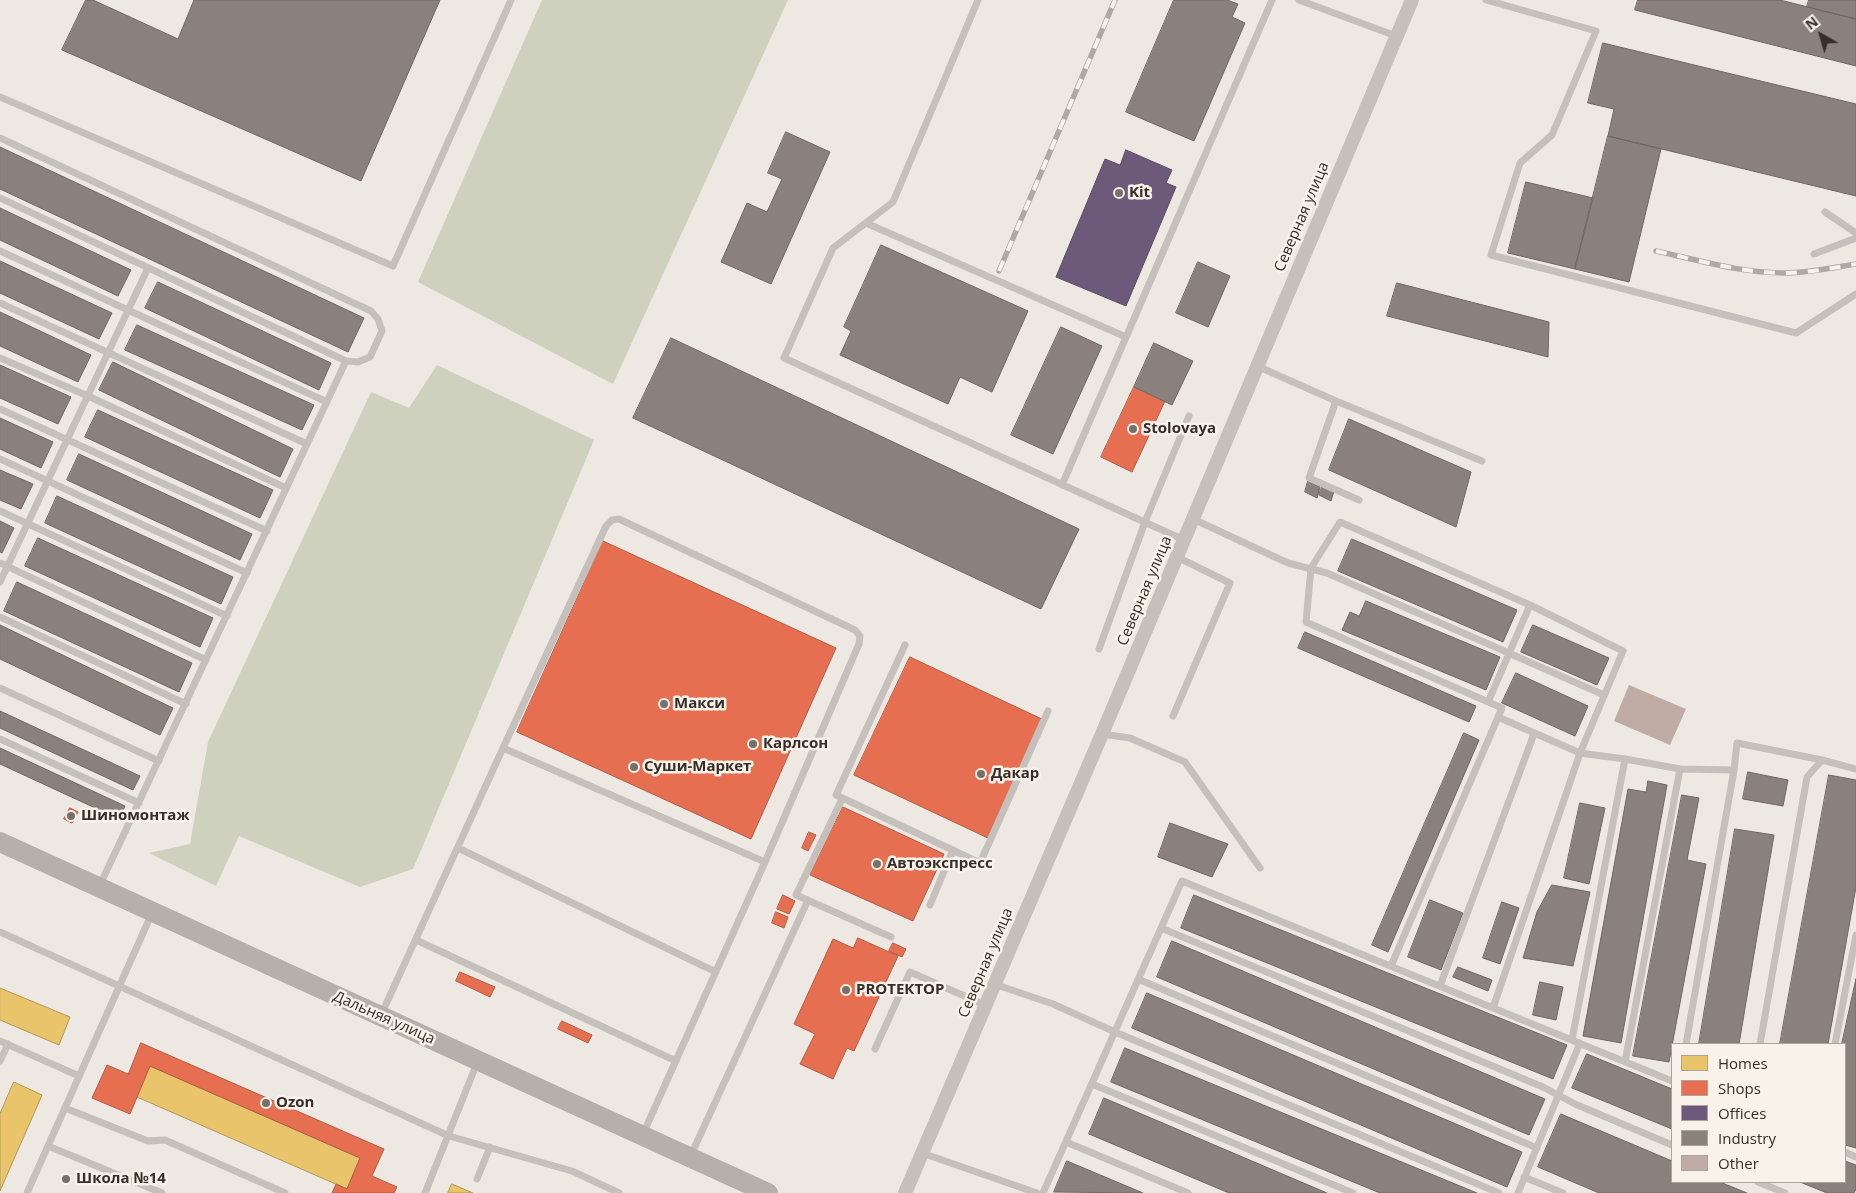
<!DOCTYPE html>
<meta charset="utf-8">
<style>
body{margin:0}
#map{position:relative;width:1856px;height:1193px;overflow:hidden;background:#ede8e2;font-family:"Open Sans",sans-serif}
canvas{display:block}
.legend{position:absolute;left:1671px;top:1043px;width:175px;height:140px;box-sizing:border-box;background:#f9f2ea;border:1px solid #aba49d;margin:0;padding:6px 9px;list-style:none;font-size:15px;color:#362e29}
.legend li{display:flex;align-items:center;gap:10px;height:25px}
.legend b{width:25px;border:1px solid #aba49d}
.north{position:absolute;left:1796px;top:10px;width:50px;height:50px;-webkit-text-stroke:4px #f9f2ea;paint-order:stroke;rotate:322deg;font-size:14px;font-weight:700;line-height:20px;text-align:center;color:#362e29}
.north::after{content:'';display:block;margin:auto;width:18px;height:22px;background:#362e29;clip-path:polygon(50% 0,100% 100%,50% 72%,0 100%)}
</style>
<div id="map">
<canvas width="1856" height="1193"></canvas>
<ul class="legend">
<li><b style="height:14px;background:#e9c46a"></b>Homes</li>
<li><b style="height:14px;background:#e76f51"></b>Shops</li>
<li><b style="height:14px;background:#6d597a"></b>Offices</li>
<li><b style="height:14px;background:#8a817c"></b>Industry</li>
<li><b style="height:14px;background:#bfada5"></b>Other</li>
</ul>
<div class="north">N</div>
</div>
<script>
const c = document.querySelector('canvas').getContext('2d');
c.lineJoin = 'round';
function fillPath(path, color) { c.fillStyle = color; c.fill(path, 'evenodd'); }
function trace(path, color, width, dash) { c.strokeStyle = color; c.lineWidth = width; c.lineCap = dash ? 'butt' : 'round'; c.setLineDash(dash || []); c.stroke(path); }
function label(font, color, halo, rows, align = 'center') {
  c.font = font + ' "Open Sans",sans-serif'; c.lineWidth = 5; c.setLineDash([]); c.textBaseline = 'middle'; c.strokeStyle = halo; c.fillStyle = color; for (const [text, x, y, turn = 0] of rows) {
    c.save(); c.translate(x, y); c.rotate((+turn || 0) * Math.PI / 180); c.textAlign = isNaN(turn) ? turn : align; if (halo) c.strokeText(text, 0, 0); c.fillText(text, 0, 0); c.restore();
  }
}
const green = new Path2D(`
 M542 0H788L613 384 418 282Z
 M437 365 594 440 413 869 360 887 239 836 216 886 149 853 190 844 208 742 371 392 409 408Z`);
const homes = new Path2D(`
 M0 988 70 1017 59 1045 0 1020Z
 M150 1066 360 1158 347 1189 137 1097Z
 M14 1082 42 1095 0 1191V1114Z
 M452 1184 473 1193H448Z`);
const shops = new Path2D(`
 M1134 387 1165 401 1132 472 1101 457Z
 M603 541 836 648 751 839 517 732Z
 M910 657 1046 721 990 839 854 775Z
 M843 807 944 854 913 921 810 875Z
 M70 808 78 812 72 823 64 819Z
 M809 832 816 835 808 851 802 848Z
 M783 895 795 901 789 914 777 909Z
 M776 912 788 917 784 928 772 923Z
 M858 938 898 956 854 1051 847 1048 833 1079 800 1064 815 1034 794 1024 833 939 853 948Z
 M893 943 906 949 902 957 889 951Z
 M460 972 495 987 490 997 456 981Z
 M562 1021 592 1035 588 1043 558 1029Z
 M141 1043 384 1149 372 1176 397 1187 394 1193H332L336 1184 347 1189 360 1158 150 1066 130 1114 92 1098 107 1065 128 1074Z`);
const offices = new Path2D(`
 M1126 150 1172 170 1166 183 1176 187 1126 306 1056 277 1105 159 1120 165Z`);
const industry = new Path2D(`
 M86 0H93L178 39 194 0H440L361 181 62 50Z
 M1174 0H1227L1238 4 1232 17 1245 23 1194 141 1126 112Z
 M1638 0H1780L1856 19V66L1635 10Z
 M1809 0H1856V19L1807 7Z
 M1603 43 1856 104V196L1608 136 1614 109 1588 103Z
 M786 132 830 152 771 284 721 262 747 203 767 212 782 179 768 173Z
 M1608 136 1661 149 1629 282 1575 269Z
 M0 147 364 318 348 352 0 189Z
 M1526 182 1593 198 1575 269 1508 253Z
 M0 208 131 270 118 296 0 240Z
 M881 245 1028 311 992 392 960 377 948 404 840 355 851 331 844 327Z
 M0 261 112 313 99 339 0 293Z
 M1198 262 1230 276 1208 327 1176 313Z
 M158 282 331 363 319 390 145 308Z
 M1397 283 1549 322 1548 357 1387 316Z
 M0 312 91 355 78 382 0 346Z
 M137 325 314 405 302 430 125 350Z
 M1061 327 1102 346 1053 454 1011 435Z
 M671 338 1079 529 1041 609 633 418Z
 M1154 343 1193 361 1172 405 1134 387Z
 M113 362 293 449 280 477 99 390Z
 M0 365 71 397 58 424 0 398Z
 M98 410 273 490 260 518 85 437Z
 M0 418 53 442 41 468 0 449Z
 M1349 419 1471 472 1456 527 1329 470Z
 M79 454 252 534 240 560 67 480Z
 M0 470 33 484 21 509 0 500Z
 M1308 481 1320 487 1317 498 1305 492Z
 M1322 487 1334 491 1331 501 1319 495Z
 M57 496 233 577 221 604 45 523Z
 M0 521 14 528 2 553 0 552Z
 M38 538 213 618 200 647 25 566Z
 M1352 539 1517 610 1503 642 1338 571Z
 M17 582 192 663 179 692 4 611Z
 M1366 601 1500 657 1486 690 1342 630 1350 612 1359 616Z
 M0 625 173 708 160 735 0 659Z
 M1533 625 1609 658 1597 685 1521 652Z
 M1305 632 1476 706 1469 722 1298 648Z
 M1516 673 1588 706 1575 736 1502 703Z
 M0 711 140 776 133 790 0 728Z
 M1464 733 1479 740 1388 952 1372 945Z
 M0 748 125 806 119 819 0 764Z
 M1748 772 1788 780 1783 806 1743 799Z
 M1829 775 1856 780V887L1828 1044H1780Z
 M1648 781 1667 785 1621 1043 1583 1036 1628 789 1646 792Z
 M1682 795 1699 798 1687 860 1706 864 1669 1062 1633 1056Z
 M1580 803 1605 808 1589 884 1564 878Z
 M1170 823 1228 844 1212 877 1158 857Z
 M1735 829 1774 835 1739 1044H1699Z
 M1552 885 1590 892 1573 966 1523 958 1537 912Z
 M1194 895 1567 1045 1553 1079 1181 928Z
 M1430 900 1463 913 1441 970 1408 957Z
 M1502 902 1519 908 1500 964 1483 958Z
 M1172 941 1545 1099 1529 1135 1157 977Z
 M1458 967 1492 980 1488 991 1453 977Z
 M1856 979V1148L1845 1145V1044H1842Z
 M1540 982 1563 987 1556 1020 1533 1015Z
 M1147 993 1522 1152 1507 1187 1132 1028Z
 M1125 1048 1477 1193H1380L1111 1082Z
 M1587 1054 1672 1089V1129L1572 1088Z
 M1104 1098 1327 1193H1229L1089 1134Z
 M1561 1114 1672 1161V1182H1720L1747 1193H1599L1538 1167Z
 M1067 1161 1143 1193 1054 1192Z
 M1845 1161 1856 1165V1189L1854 1193H1827L1800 1182H1845Z`);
const building = new Path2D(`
 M1629 685 1686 709 1670 745 1614 721Z`);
const lane = new Path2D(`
 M978 0 893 202 833 248 784 358 1184 540
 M1299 0 1396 36
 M1486 0 1596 31 1552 135 1520 163 1491 255 1796 333 1856 294
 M0 97 393 266 511 0
 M0 138 371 311 378 319 382 331 370 357 358 362 346 361 99 887
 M0 198 346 361
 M1825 212 1856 233
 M866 223 1126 337
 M0 251 327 402
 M1814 254 1856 238
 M0 303 307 444
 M0 358 88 396 286 488
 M1257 366 1336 401 1482 461
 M1336 401 1309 478 1359 500
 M0 409 267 531
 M0 459 247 573
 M1062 485 1272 0
 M0 511 227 616
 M1193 519 1288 563 1327 573 1604 695
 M0 563 206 660
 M0 582 148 268
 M0 617 186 704
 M905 645 836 795 980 863 1048 711
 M1099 649 1145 522 1189 416
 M0 688 159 761
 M1488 702 1530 605
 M1173 716 1230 583 1177 557
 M1498 717 1580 753 1625 759
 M1102 734 1130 738 1185 762 1260 868
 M0 739 139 803
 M503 748 765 862
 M842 799 796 895 891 937
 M458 848 716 972
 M930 905 953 850
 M1161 928 1543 1087 1575 1104 1672 1145
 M0 932 449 1136 572 1171 619 1193
 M416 940 676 1061
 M1391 966 1502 708 1306 622 1311 568 1340 522 1530 605 1623 651 1580 753 1493 1008
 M1138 979 1537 1148
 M994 984 1053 1004 1115 1032 1499 1193
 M1440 986 1534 734
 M382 1013 503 748 606 526 612 520 619 519 855 630 860 636 859 644 765 862 643 1134
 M1572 1040 1625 759 1680 769
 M0 1041 79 1076
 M1686 1044 1734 770 1737 743 1822 760
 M1760 1044 1807 777 1822 760 1856 769
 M1835 1044 1856 935
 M875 1049 910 972 985 1005
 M0 1061 8 1044
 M1625 1062 1680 769 1734 770
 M1092 1084 1353 1193
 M65 1108 148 1141 165 1140 285 1193
 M1066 1142 1188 1193
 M48 1146 162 1193
 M1845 1152 1856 1157
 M922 1153 1037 1193
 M691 1155 808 900
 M1524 1177 1563 1193
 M477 1179 490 1147
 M1758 1182 1785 1193
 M27 1193 152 913
 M425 1193 477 1063
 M1043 1193 1182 881 1672 1081
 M1518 1193 1580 1043`);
const street = new Path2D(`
 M905 1193 1102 734 1412 0`);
const secondary = new Path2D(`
 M0 842 768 1193`);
const rail = new Path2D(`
 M1656 251C1698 260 1741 273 1784 273 1808 273 1832 268 1856 264
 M999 271 1115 0`);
const markers = [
 [1119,193,5,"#766f6a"],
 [1133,429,5,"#766f6a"],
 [664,704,5,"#766f6a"],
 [753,744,5,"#766f6a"],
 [634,767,5,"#766f6a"],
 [981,774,5,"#766f6a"],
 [71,816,5,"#766f6a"],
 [877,864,5,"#766f6a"],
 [846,990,5,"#766f6a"],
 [266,1103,5,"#766f6a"],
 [66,1179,5,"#766f6a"]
];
const poiNames = [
 ["Kit",1129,193],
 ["Stolovaya",1143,429],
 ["Макси",674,704],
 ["Карлсон",763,744],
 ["Суши-Маркет",644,767],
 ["Дакар",991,774],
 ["Шиномонтаж",81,816],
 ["Автоэкспресс",887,864],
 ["PROТЕКТОР",856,990],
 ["Ozon",276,1103],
 ["Школа №14",76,1179]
];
const streetNames = [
 ["Северная улица",1302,217,-67],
 ["Северная улица",1145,591,-67],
 ["Северная улица",986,963,-67],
 ["Дальняя улица",384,1018,24]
];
fillPath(green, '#ced1bd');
fillPath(homes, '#e9c46a');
trace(homes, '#b39756', 1);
fillPath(shops, '#e76f51');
trace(shops, '#b25c45', 1);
fillPath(offices, '#6d597a');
trace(offices, '#5c4c62', 1);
fillPath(industry, '#8a817c');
trace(industry, '#716863', 1);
fillPath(building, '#bfada5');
trace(lane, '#c5c0bb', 7);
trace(street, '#c5c0bb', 14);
trace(secondary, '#b6b0ac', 20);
trace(rail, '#ada9a5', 5.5);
trace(rail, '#f9f2ea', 4, [11]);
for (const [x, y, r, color] of markers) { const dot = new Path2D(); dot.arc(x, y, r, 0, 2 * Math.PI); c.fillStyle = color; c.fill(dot); trace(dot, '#f9f2ea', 2); }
label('bold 15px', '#362e29', '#f9f2ea', poiNames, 'left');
label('15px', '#362e29', '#f9f2ea', streetNames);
</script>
